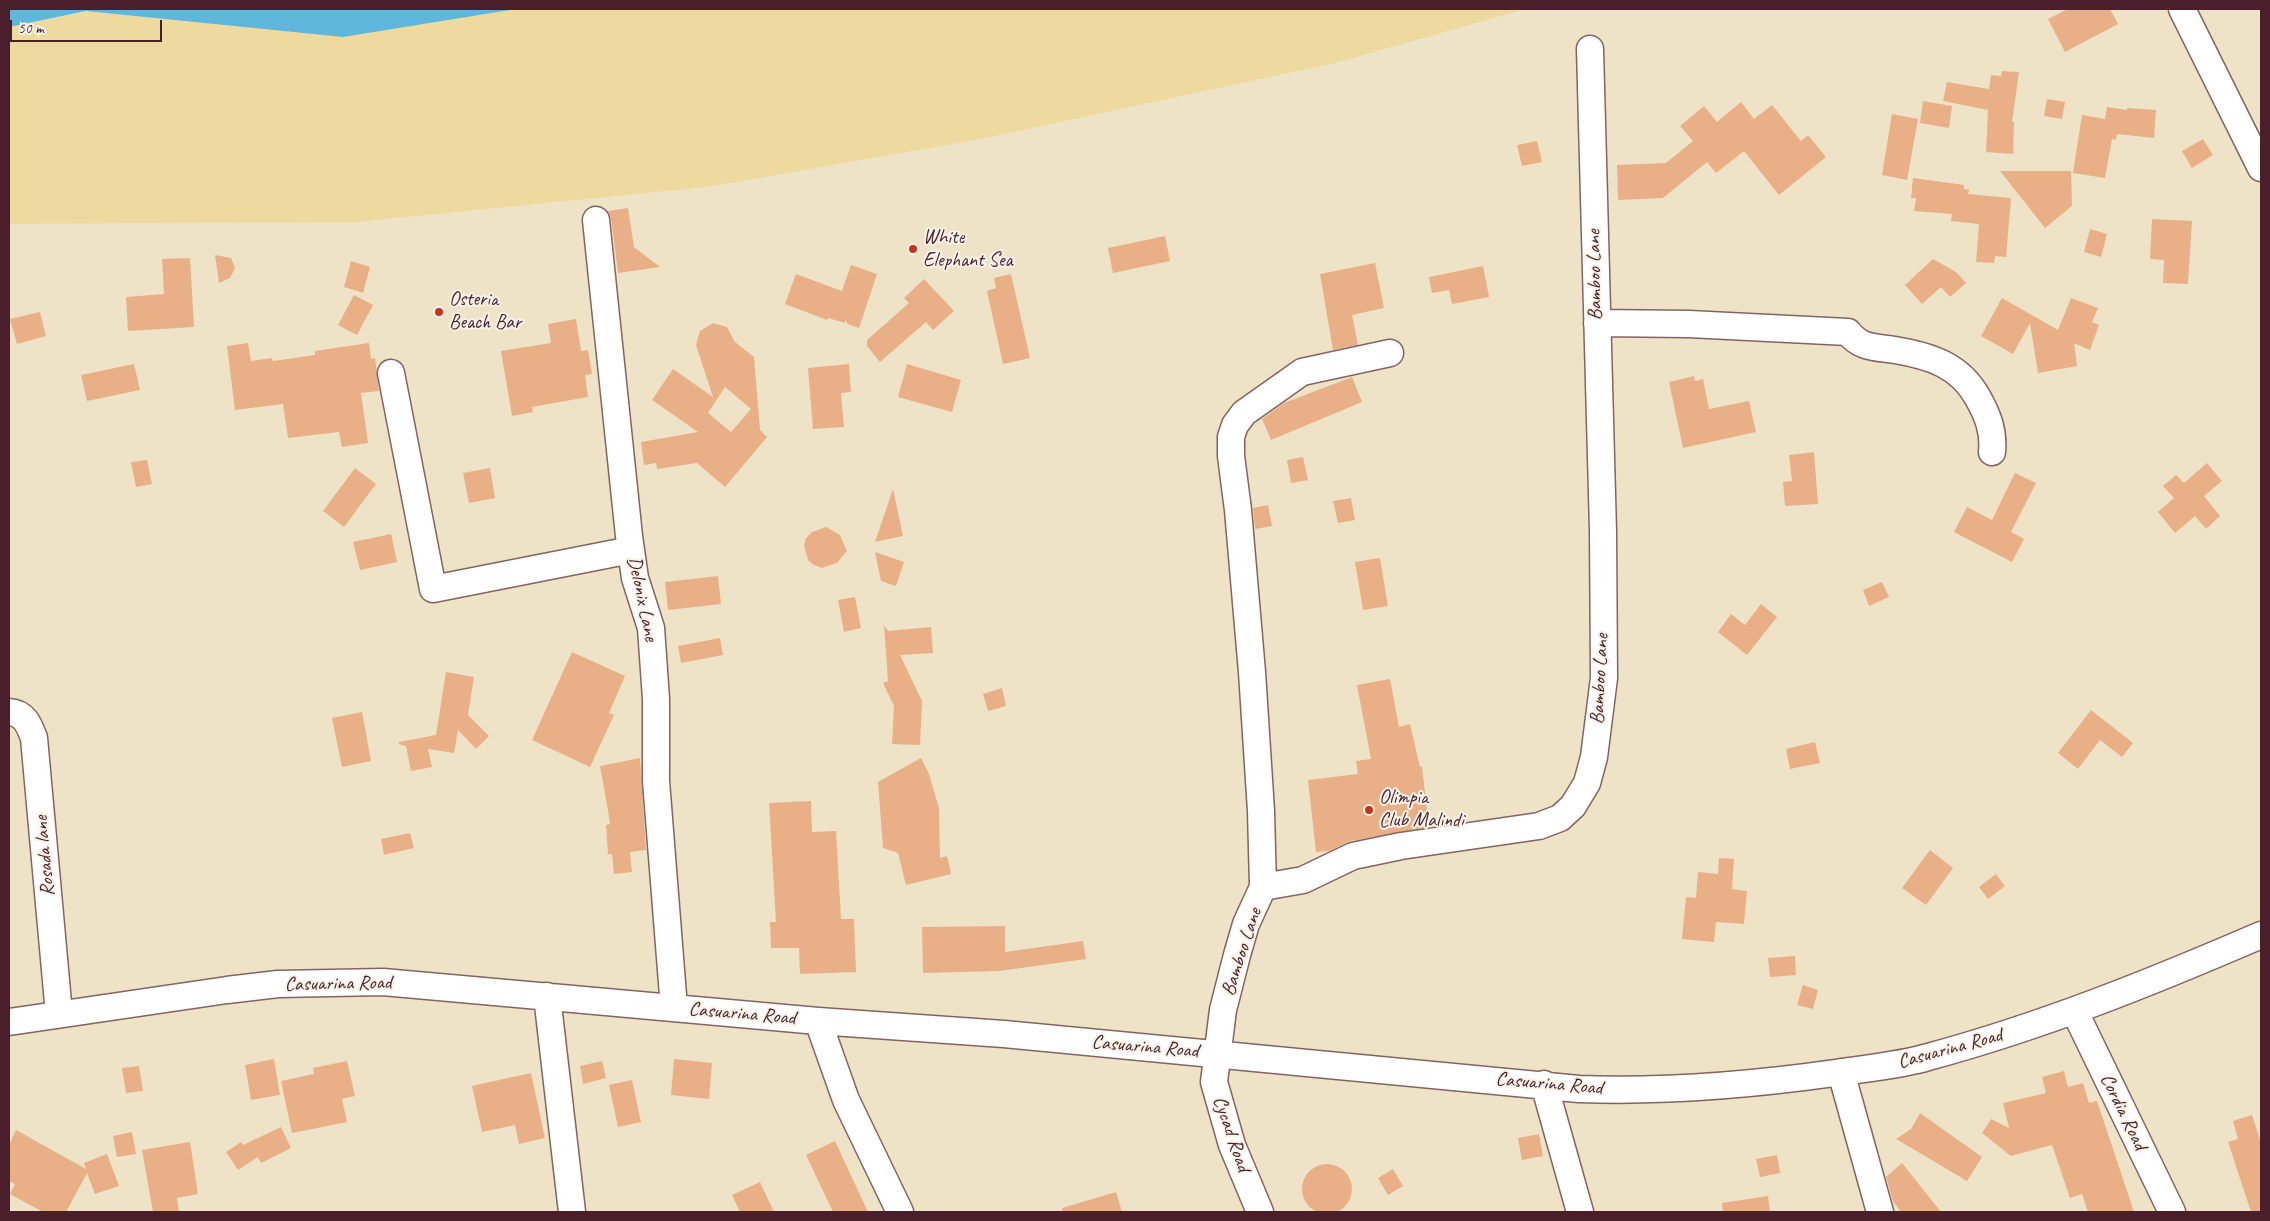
<!DOCTYPE html>
<style>
body{margin:0}
#map{position:relative;width:2270px;height:1221px;overflow:hidden;background:#eee3c6;font-family:Caveat,sans-serif}
canvas{display:block}
.frame{position:absolute;inset:0;border:10px solid #4a1f2b;pointer-events:none}
.scale{position:absolute;left:10px;top:20px;width:152px;height:22px;box-sizing:border-box;border:2px solid #4a1f2b;border-top:0;padding-left:6px;font-size:15px;line-height:18px;white-space:nowrap;color:#4a1f2b;-webkit-text-stroke:4px #f7f3e8;paint-order:stroke}
</style>
<div id="map">
<canvas width="2270" height="1221"></canvas>
<div class="frame"></div>
<div class="scale">50 m</div>
</div>
<script>
const c = document.querySelector('canvas').getContext('2d');
c.lineJoin = 'round';
function fillPath(path, color) { c.fillStyle = color; c.fill(path, 'evenodd'); }
function trace(path, color, width, dash) { c.strokeStyle = color; c.lineWidth = width; c.lineCap = dash ? 'butt' : 'round'; c.setLineDash(dash || []); c.stroke(path); }
function label(font, color, halo, rows, align = 'center') {
  c.font = font + ' Caveat,sans-serif'; c.lineWidth = 4; c.setLineDash([]); c.textBaseline = 'middle'; c.strokeStyle = halo; c.fillStyle = color; for (const [text, x, y, turn = 0] of rows) {
    c.save(); c.translate(x, y); c.rotate((+turn || 0) * Math.PI / 180); c.textAlign = isNaN(turn) ? turn : align; if (halo) c.strokeText(text, 0, 0); c.fillText(text, 0, 0); c.restore();
  }
}
const sand = new Path2D(`
 M105 9H1525L1339 62 981 139 707 187 356 222 9 224V26Z`);
const water = new Path2D(`
 M9 9H516L343 37 86 11 9 27Z`);
const building = new Path2D(`
 M2068 9H2110L2118 24 2065 52 2048 19Z
 M2002 71 2019 72 2012 122H2014L2013 154 1986 152 1988 110 1943 101 1947 82 1989 89 1991 75 2001 76Z
 M2047 99 2065 102 2062 119 2044 116Z
 M1923 101 1952 106 1949 128 1920 123Z
 M1741 102 1754 119 1772 105 1801 141 1808 135 1826 157 1779 195 1744 151 1716 173 1707 162 1663 198 1618 200 1617 165 1666 163 1693 141 1680 126 1704 106 1717 122Z
 M2107 107 2127 110V108L2156 110 2154 138 2117 134 2116 140 2112 139 2105 178 2073 173 2082 115 2105 119Z
 M1892 114 1918 119 1907 180 1882 175Z
 M2203 139 2213 155 2192 168 2182 151Z
 M1537 141 1542 162 1522 166 1517 145Z
 M2000 171H2071L2072 206 2045 228Z
 M1913 178 1964 185V189L1969 190 1968 194 2011 198 2006 257 1995 256 1994 263 1976 262 1979 224 1951 221 1952 214 1914 211 1916 198H1911Z
 M628 208 634 247 660 267 618 273 611 218 608 211Z
 M2152 219 2192 221 2188 284 2163 283 2164 260 2150 259Z
 M2090 229 2107 234 2101 257 2084 252Z
 M1165 236 1170 261 1113 273 1108 248Z
 M215 255 231 258 235 268 230 278 219 283Z
 M190 258 194 327 128 331 126 297 164 294 162 259Z
 M1933 259 1956 272 1966 283 1950 297 1941 287 1922 304 1905 285Z
 M351 261 370 267 363 293 344 287Z
 M1375 263 1384 308 1352 315 1358 345 1333 350 1320 274Z
 M851 265 877 274 859 328 848 324 845 320V323L828 318 827 320 785 304 796 274 842 291Z
 M1483 266 1489 297 1452 304 1449 290 1432 293 1429 277Z
 M1011 274 1030 358 1003 364 987 291 996 288 994 278Z
 M924 279 954 311 933 330 926 322 880 362 867 346V340L909 303 904 298Z
 M354 295 373 305 357 335 338 325Z
 M2002 298 2058 330 2071 298 2098 308 2092 322 2099 325 2090 350 2074 343 2077 366 2038 373 2030 323 2013 354 1981 336Z
 M40 312 46 336 17 344 10 319Z
 M576 319 581 351 588 350 592 374 585 375 588 397 532 407 533 412 512 416 501 351 551 343 548 324Z
 M713 323 727 327 735 342 754 357 760 430 767 437 725 487 697 463 657 469 656 463 644 465 641 442 698 432 652 400 673 369 713 397 696 345 700 331ZM725 387 751 409 731 432 708 413Z
 M248 343 251 361 272 358 273 361 315 355V351L369 343 371 359 375 358 379 391 361 393 368 443 342 447 339 432 288 438 283 404 235 410 227 346Z
 M134 364 140 390 87 401 81 375Z
 M849 364 851 392 841 393 844 427 813 429 808 368Z
 M907 364 961 380 952 412 898 397Z
 M1694 376 1695 381 1703 379 1709 409 1749 401 1756 432 1683 448 1669 382Z
 M1352 377 1362 402 1271 440 1262 419 1284 403Z
 M1814 452 1818 504 1785 506 1783 482 1792 481 1789 455Z
 M1303 457 1308 480 1291 483 1287 460Z
 M147 460 152 484 136 487 131 462Z
 M2207 463 2222 481 2204 496 2220 516 2206 529 2195 516 2175 533 2158 512 2174 498 2163 486 2176 475 2184 483Z
 M355 468 376 484 344 527 323 511Z
 M490 468 495 498 469 503 463 473Z
 M2015 473 2036 483 2011 532 2024 539 2012 562 1954 532 1967 507 1992 520Z
 M893 489 903 536 875 542Z
 M1351 498 1355 520 1338 523 1333 501Z
 M1268 505 1272 526 1255 529 1253 508Z
 M826 527 840 535 847 551 837 563 822 568 814 565 808 560 804 545 806 538 812 532Z
 M391 534 397 562 360 570 353 542Z
 M875 552 904 562 896 586 881 581Z
 M1380 558 1388 606 1363 610 1355 562Z
 M718 576 721 604 668 610 665 582Z
 M1882 582 1889 597 1869 606 1863 590Z
 M855 597 861 628 844 632 838 600Z
 M1761 604 1777 617 1747 655 1718 632 1731 614 1745 625Z
 M884 625 888 631 931 627 933 653 900 655 922 701 920 745 892 744 894 706 883 683 888 681Z
 M720 638 723 655 681 663 678 646Z
 M572 652 625 676 609 713 614 715 590 767 532 740Z
 M446 672 474 677 468 715 489 736 476 749 458 730 454 753 428 749 432 767 411 771 406 746 399 744V742L436 735Z
 M1390 679 1399 727 1410 724 1420 767H1422L1429 827 1350 841 1329 851 1316 852 1308 780 1358 774 1356 761 1371 759 1357 685Z
 M1002 688 1006 706 988 711 983 694Z
 M2091 710 2133 743 2122 757 2100 740 2078 769 2058 753Z
 M362 712 371 761 342 767 332 718Z
 M1815 742 1820 763 1790 769 1786 749Z
 M640 758 646 850 630 852 632 872 614 874 612 854H608L606 825 610 824 607 805 600 766Z
 M921 758 929 774 939 808 940 858 947 856 951 874 906 885 898 853 883 848 878 782Z
 M811 801 812 832 836 831 841 919H854L856 972 800 974 799 948H771L770 922H776L769 803Z
 M410 833 414 848 384 855 381 839Z
 M1930 850 1953 868 1926 905 1902 888Z
 M1719 858 1734 859 1732 889 1747 891 1744 924 1716 922 1714 942 1682 939 1686 897 1696 898 1698 872 1718 874Z
 M1996 874 2005 886 1988 899 1979 887Z
 M1005 926V952L1083 941 1086 959 999 971 923 973 922 927Z
 M1795 956 1796 975 1770 977 1768 958Z
 M1803 985 1818 990 1813 1009 1797 1005Z
 M274 1059 280 1095 251 1100 245 1065Z
 M674 1059 712 1063 709 1099 671 1095Z
 M347 1061 355 1096 342 1099 347 1122 292 1133 281 1081 314 1074 313 1068Z
 M602 1061 606 1078 583 1084 580 1066Z
 M139 1066 143 1091 126 1093 122 1068Z
 M2064 1071 2068 1087 2083 1083 2089 1103 2097 1101 2134 1212H2088L2082 1194 2070 1198 2052 1145 2011 1156 1982 1133 1991 1119 2009 1128 2003 1103 2046 1093 2042 1077Z
 M531 1073 545 1138 519 1144 515 1125 482 1132 472 1086Z
 M632 1080 641 1122 618 1127 609 1085Z
 M1920 1113 1982 1157 1967 1181 1896 1139 1911 1129Z
 M2252 1115 2261 1143V1212H2251L2228 1142 2238 1139 2233 1121Z
 M281 1127 291 1148 261 1163 258 1157 238 1170 226 1152 241 1142 243 1145Z
 M16 1130 86 1169 84 1163 107 1154 119 1186 95 1194 87 1173 66 1212H43L10 1194 15 1184 9 1181V1145Z
 M132 1132 136 1154 117 1157 113 1136Z
 M1539 1134 1543 1156 1522 1160 1518 1138Z
 M835 1141 868 1212H833L806 1155Z
 M190 1142 198 1194 177 1198 179 1212H153L142 1150Z
 M1777 1155 1780 1173 1760 1177 1756 1159Z
 M1902 1163 1941 1212H1901L1893 1201 1886 1177Z
 M1302 1189a25 25 0 1 1 50 0a25 25 0 1 1-50 0Z
 M1393 1169 1403 1186 1388 1195 1378 1178Z
 M760 1182 774 1212H740L732 1195Z
 M1116 1192 1122 1212H1062V1208Z
 M1768 1196 1770 1212H1723L1722 1203Z`);
const minor = new Path2D(`
 M2182 9 2261 168
 M596 220 629 536 635 578 651 628 656 699V781L674 1008
 M1597 323 1689 324 1848 332C1861 349 1876 347 1895 350 1930 356 1960 365 1978 398 1988 416 1994 431 1992 452
 M391 373 433 589 631 550
 M9 712C25 713 29 725 34 738L59 1014
 M1263 887 1261 811 1252 672 1238 510 1231 456V437L1235 425 1244 413 1302 372 1390 353
 M547 996 572 1212
 M2075 1012 2172 1212
 M818 1021 846 1100 900 1212
 M9 1022 227 990 278 984 383 982 818 1021 1004 1034 1579 1089C1665 1092 1750 1085 1835 1073 1866 1068 1898 1066 1928 1057 2043 1026 2152 982 2261 935
 M1841 1072 1880 1212
 M1544 1084 1580 1212
 M1260 1212 1232 1145 1214 1082 1223 1010 1237 955 1246 924 1263 887 1303 880 1353 856 1401 846 1539 826 1560 818 1573 806 1587 783 1594 757 1604 678 1603 531 1590 49`);
const markers = [
 [913,249,5,"#c8321e"],
 [439,312,5,"#c8321e"],
 [1369,810,5,"#c8321e"]
];
const poiNames = [
 ["White",923,238],
 ["Elephant Sea",923,261],
 ["Osteria",449,300],
 ["Beach Bar",449,323],
 ["Olimpia",1379,798],
 ["Club Malindi",1379,821]
];
const streetNames = [
 ["Bamboo Lane",1595,275,-91],
 ["Delonix Lane",642,599,78],
 ["Bamboo Lane",1600,679,-87],
 ["Rosada lane",45,856,-95],
 ["Bamboo Lane",1242,952,-72],
 ["Casuarina Road",338,984,-1],
 ["Casuarina Road",742,1014,5],
 ["Casuarina Road",1145,1047,5],
 ["Casuarina Road",1950,1049,-15],
 ["Casuarina Road",1549,1084,5],
 ["Cordia Road",2123,1112,64],
 ["Cycad Road",1231,1134,71]
];
fillPath(sand, '#eeda9e');
fillPath(water, '#5fb7dc');
fillPath(building, '#e9b088');
trace(minor, '#836461', 29);
trace(minor, '#fff', 26);
for (const [x, y, r, color] of markers) { const dot = new Path2D(); dot.arc(x, y, r, 0, 2 * Math.PI); c.fillStyle = color; c.fill(dot); trace(dot, '#f7f3e8', 2); }
label('20px', '#4a1f2b', '#f7f3e8', poiNames, 'left');
label('20px', '#4a1f2b', '#f7f3e8', streetNames);
</script>
